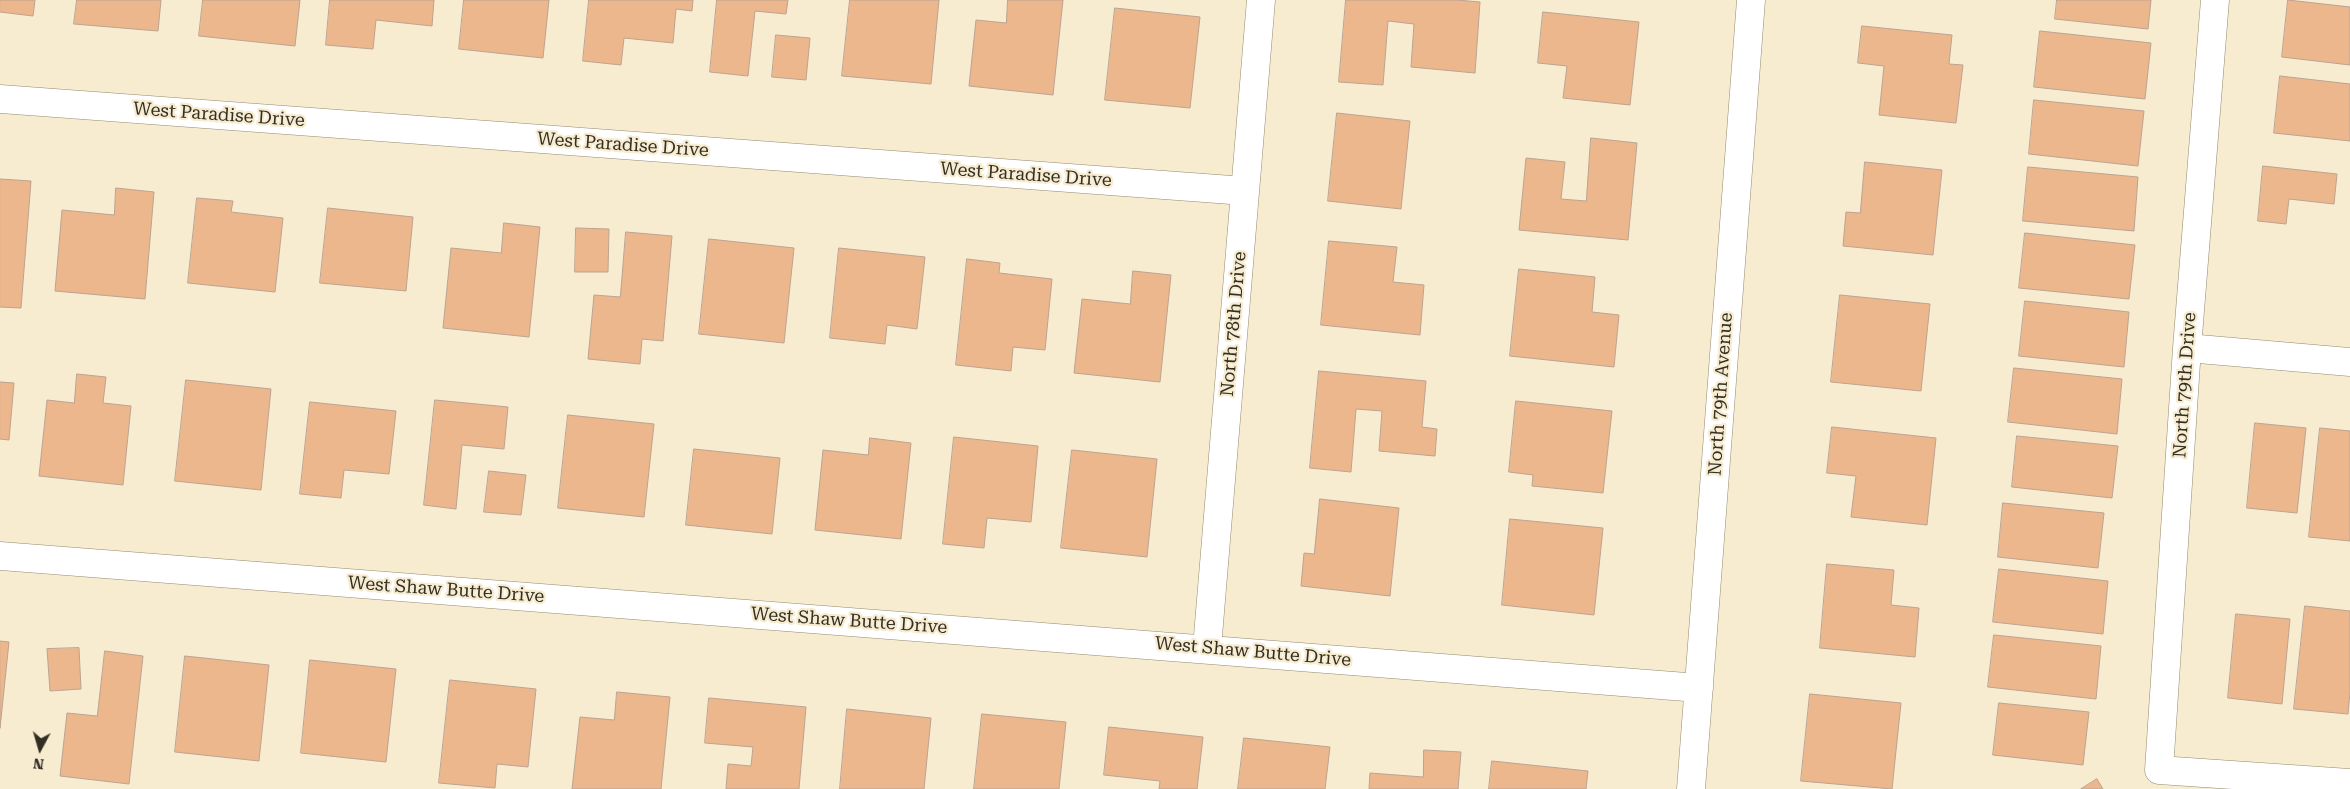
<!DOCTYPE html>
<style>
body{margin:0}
#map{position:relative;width:2350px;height:789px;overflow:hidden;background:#f7ebd0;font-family:"Roboto Serif",serif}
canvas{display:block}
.north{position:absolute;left:15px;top:724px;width:50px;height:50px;-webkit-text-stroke:4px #f7ebd0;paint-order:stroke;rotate:186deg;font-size:14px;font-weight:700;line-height:20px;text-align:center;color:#322e23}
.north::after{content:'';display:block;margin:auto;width:18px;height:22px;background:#322e23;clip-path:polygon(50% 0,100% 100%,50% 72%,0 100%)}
</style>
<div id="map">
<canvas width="2350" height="789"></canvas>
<div class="north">N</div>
</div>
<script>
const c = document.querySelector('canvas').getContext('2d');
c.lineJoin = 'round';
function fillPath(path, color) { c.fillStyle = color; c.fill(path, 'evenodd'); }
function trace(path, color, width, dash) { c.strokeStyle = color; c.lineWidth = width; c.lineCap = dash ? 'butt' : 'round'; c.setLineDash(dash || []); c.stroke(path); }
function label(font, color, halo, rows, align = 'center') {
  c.font = font + ' "Roboto Serif",serif'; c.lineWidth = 4.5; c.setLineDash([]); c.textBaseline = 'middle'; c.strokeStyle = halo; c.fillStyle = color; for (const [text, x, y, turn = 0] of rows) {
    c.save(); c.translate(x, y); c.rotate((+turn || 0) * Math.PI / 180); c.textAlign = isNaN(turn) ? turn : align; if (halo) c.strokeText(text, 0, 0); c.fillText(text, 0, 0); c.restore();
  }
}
const building = new Path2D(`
 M0 0H35L33 16 0 12Z
 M77 0H161L158 31 74 24Z
 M203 0H300L295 46 199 36Z
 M330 0H434L432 26 376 20 373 49 326 45Z
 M464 0H549L543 58 459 49Z
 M589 0H693L692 11 676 9 673 43 624 38 621 65 583 61Z
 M717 0H788L786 14 755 11 748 76 710 72Z
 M850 0H939L931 84 842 76Z
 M1008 0H1063L1053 95 969 86 976 20 1006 23Z
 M1346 0H1457L1480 2 1475 73 1411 67 1414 24 1388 21 1383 85 1339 82Z
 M2057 0H2151L2148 29 2055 19Z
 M2288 0 2350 7V65L2282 57Z
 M1115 8 1200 17 1190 108 1105 100Z
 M1543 12 1639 22 1630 105 1563 98 1567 66 1538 63Z
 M1862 26 1952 35 1949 64 1963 65 1956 123 1879 115 1884 66 1858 63Z
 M2040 31 2151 43 2145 99 2034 87Z
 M776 35 810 38 806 80 772 77Z
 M2280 76 2350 84V141L2274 133Z
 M2034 100 2144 111 2138 166 2029 154Z
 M1337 113 1410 121 1401 209 1328 201Z
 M1591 138 1637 143 1628 240 1519 230 1526 158 1565 162 1561 199 1586 201Z
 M1865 162 1942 170 1933 255 1843 246 1846 212 1860 213Z
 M2263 166 2337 174 2334 204 2289 199 2286 224 2258 221Z
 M2028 167 2138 177 2134 231 2023 221Z
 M0 179 31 181 21 308 0 307Z
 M116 188 154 192 145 299 55 291 62 210 114 215Z
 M197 198 233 201 231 212 283 218 275 292 188 283Z
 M328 208 413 217 406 291 320 283Z
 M504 223 540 227 529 337 443 328 451 248 501 253Z
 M576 228 609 229 608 272H575Z
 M626 232 672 236 663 341 642 339 640 364 588 359 594 295 620 297Z
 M2025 233 2135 245 2129 299 2019 288Z
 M709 239 794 248 784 343 699 334Z
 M1329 241 1397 247 1393 282 1424 285 1420 335 1321 325Z
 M839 248 925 257 917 329 887 325 885 344 830 338Z
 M967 259 1000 263 999 273 1052 279 1045 350 1013 347 1011 371 956 365Z
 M1519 269 1595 277 1592 312 1619 315 1614 367 1510 356Z
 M1133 271 1171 275 1160 382 1074 373 1082 299 1130 304Z
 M1840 295 1930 304 1921 391 1831 382Z
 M2025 301 2129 312 2124 367 2019 356Z
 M2014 368 2122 379 2117 434 2008 422Z
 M1319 371 1426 381 1422 427 1437 429 1435 456 1379 451 1382 411 1356 409 1351 472 1310 468Z
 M77 374 106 377 103 403 131 406 123 485 39 476 47 400 74 403Z
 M186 380 271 389 261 490 175 481Z
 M0 382 14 383 9 440 0 439Z
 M435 400 508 407 504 449 462 445 456 509 424 505Z
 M1516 401 1612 411 1603 493 1532 486 1533 475 1509 472Z
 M310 402 396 411 389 474 344 470 341 498 300 494Z
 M568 415 654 424 644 517 558 508Z
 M2255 423 2306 428 2297 513 2247 508Z
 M1832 427 1936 438 1927 525 1851 517 1856 476 1827 473Z
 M2320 428 2350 431V541L2309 537Z
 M2017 436 2118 446 2112 498 2012 487Z
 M954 437 1038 446 1031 522 987 518 984 548 943 544Z
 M870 438 911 443 901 539 815 530 823 450 868 455Z
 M694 449 780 458 772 534 686 525Z
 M1072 450 1157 459 1147 557 1061 548Z
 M489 471 526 475 521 515 484 512Z
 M1320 499 1399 508 1390 596 1301 586 1304 553 1314 554Z
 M2003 503 2104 513 2098 568 1998 557Z
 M1510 519 1603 528 1594 615 1502 605Z
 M1827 564 1894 570 1891 605 1919 608 1915 657 1820 648Z
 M1999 569 2108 581 2103 634 1993 622Z
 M2305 606 2350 611V692L2348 714 2294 709Z
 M2236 614 2290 619 2282 704 2228 698Z
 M1994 635 2101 646 2096 699 1988 687Z
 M0 641 9 642 0 728Z
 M79 648 81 689 50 691 47 649Z
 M105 651 143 656 129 784 60 776 67 713 97 716Z
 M185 656 269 665 259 761 175 752Z
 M310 660 396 669 386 762 301 753Z
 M450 680 536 689 528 767 497 764 495 788 439 783Z
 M617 692 670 697 661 789H572L580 717 614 720Z
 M1810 694 1901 703 1892 789 1801 781Z
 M709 698 806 707 799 789H726L728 764 751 766 753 747 705 743Z
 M1999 703 2089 712 2083 765 1993 755Z
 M847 709 931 718 924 789H840Z
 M982 714 1066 722 1059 789H974Z
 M1109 727 1203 737 1197 789H1159L1160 781 1104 775Z
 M1244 738 1330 747 1325 789H1238Z
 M1424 750 1461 752 1458 789H1369L1370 773 1423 777Z
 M1492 761 1588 771 1586 789H1489Z
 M2097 779 2103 789H2081Z`);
const minor = new Path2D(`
 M2215 0 2187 348 2159 770 2350 783
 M0 99 1245 191
 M2187 348 2350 362
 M0 556 1699 688
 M1207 648 1261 0
 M1691 789 1751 0`);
const streetNames = [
 ["West Paradise Drive",219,115,4],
 ["West Paradise Drive",623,145,4],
 ["West Paradise Drive",1026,175,4],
 ["North 78th Drive",1234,324,-85],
 ["North 79th Drive",2185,385,-86],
 ["North 79th Avenue",1721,394,-86],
 ["West Shaw Butte Drive",446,590,4],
 ["West Shaw Butte Drive",849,621,4],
 ["West Shaw Butte Drive",1253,652,5]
];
fillPath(building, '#ecb78d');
trace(building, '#bca391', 1);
trace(minor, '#958a70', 29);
trace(minor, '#fff', 28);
label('18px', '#322e23', '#f7ebd0', streetNames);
</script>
